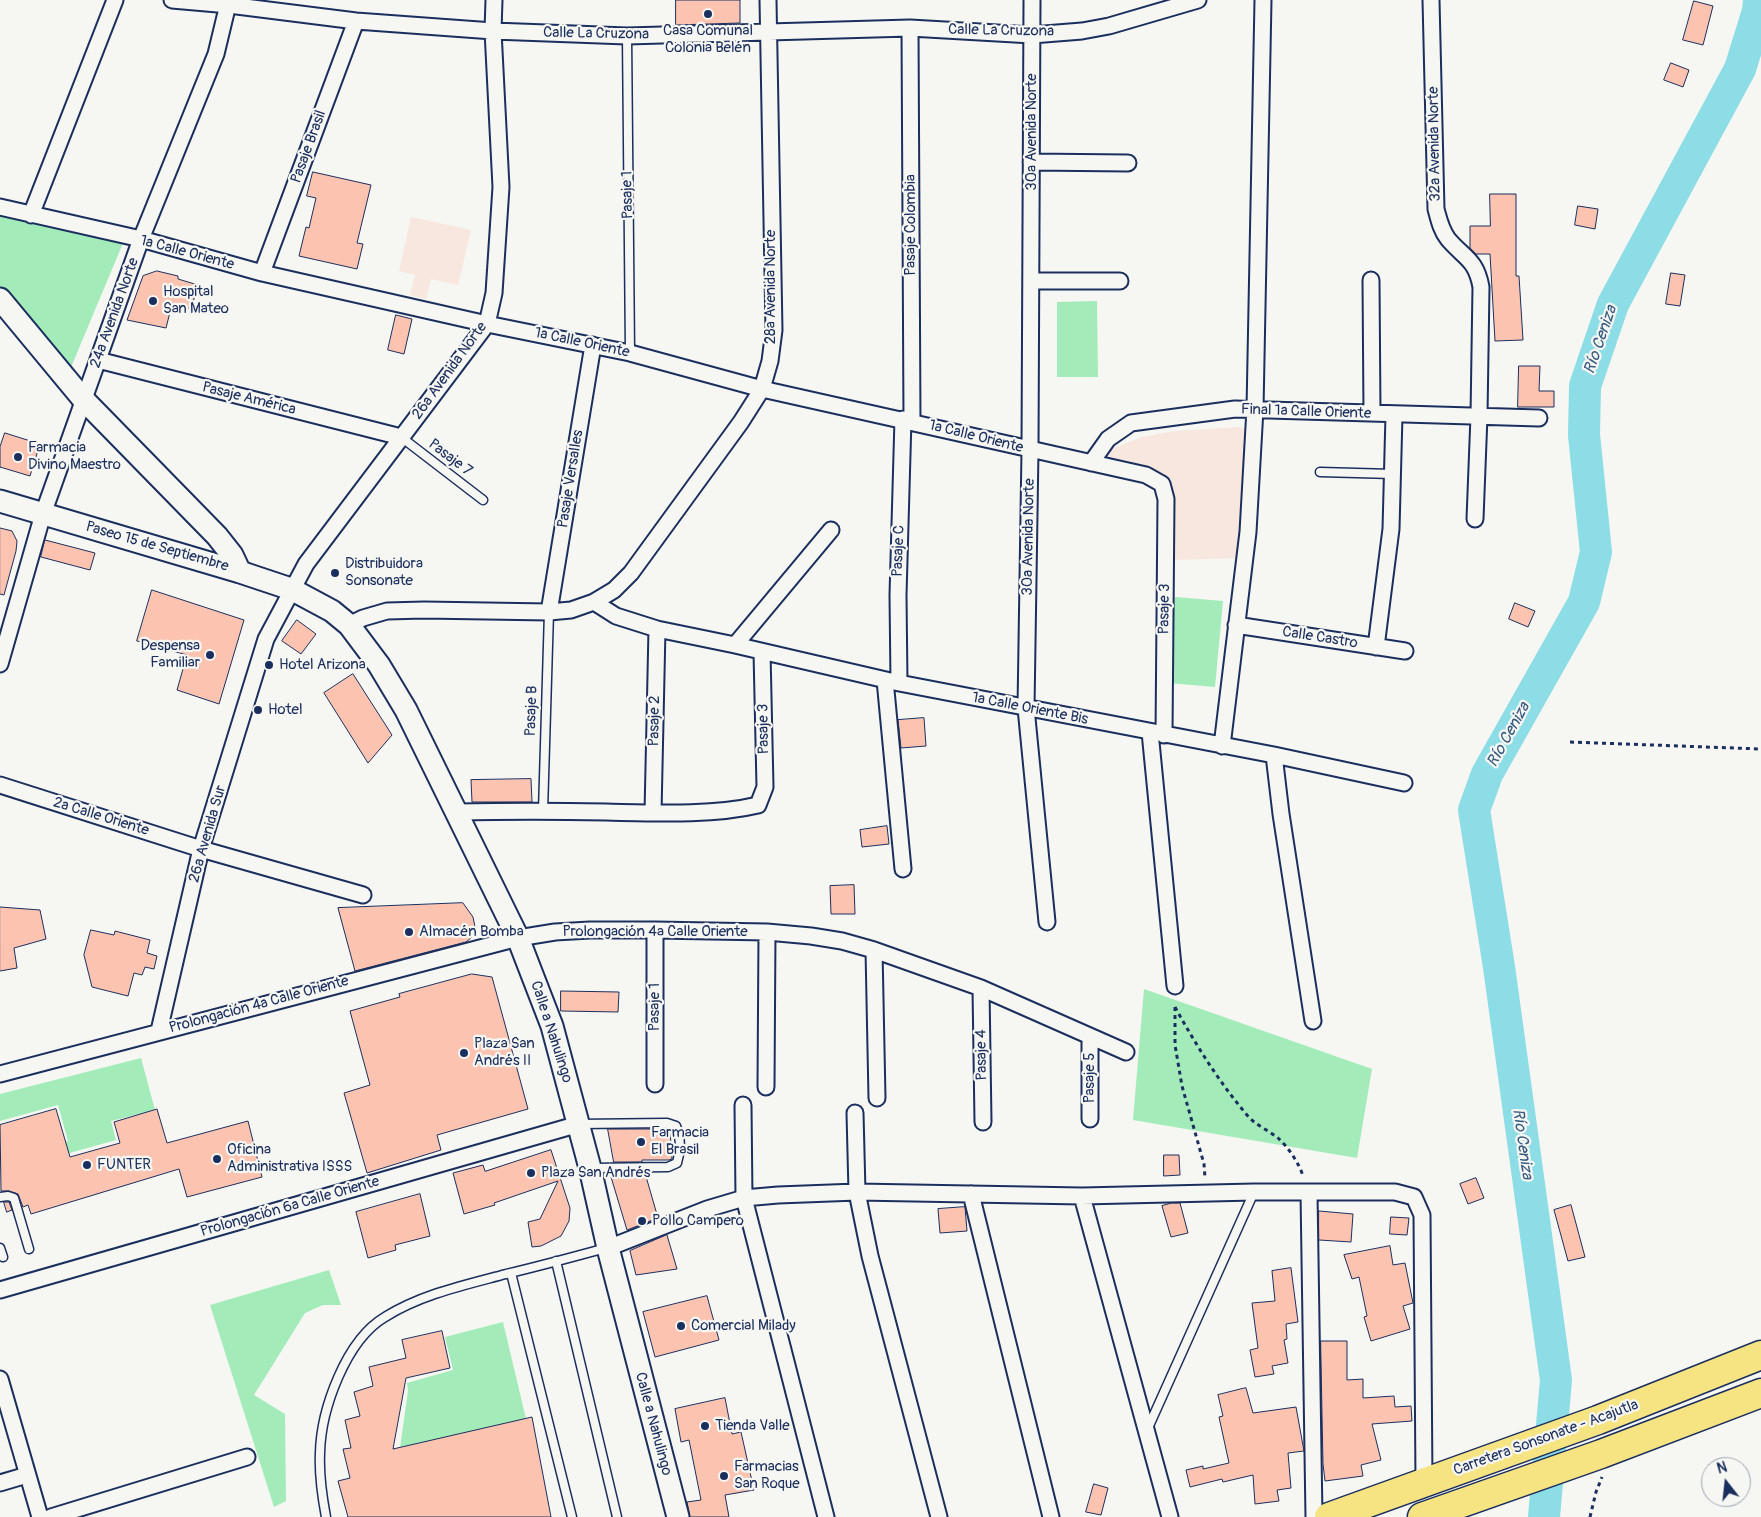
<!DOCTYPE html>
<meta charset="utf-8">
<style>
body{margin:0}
#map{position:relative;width:1761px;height:1517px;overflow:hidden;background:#f6f6f2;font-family:Pangolin,sans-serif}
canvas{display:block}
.north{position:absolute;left:1701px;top:1457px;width:50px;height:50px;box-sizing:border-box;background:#f6f6f2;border:1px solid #9ea6b7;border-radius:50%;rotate:344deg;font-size:14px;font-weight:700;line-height:20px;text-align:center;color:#1b2f5e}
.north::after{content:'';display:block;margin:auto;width:18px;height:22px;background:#1b2f5e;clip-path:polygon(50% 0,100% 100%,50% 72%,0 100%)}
</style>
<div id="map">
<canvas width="1761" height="1517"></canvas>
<div class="north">N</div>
</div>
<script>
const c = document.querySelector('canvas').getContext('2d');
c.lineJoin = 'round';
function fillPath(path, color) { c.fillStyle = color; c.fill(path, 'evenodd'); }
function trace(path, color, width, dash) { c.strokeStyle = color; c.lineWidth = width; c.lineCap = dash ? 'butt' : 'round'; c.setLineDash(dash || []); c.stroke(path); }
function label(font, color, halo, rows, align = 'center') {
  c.font = font + ' Pangolin,sans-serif'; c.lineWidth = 4.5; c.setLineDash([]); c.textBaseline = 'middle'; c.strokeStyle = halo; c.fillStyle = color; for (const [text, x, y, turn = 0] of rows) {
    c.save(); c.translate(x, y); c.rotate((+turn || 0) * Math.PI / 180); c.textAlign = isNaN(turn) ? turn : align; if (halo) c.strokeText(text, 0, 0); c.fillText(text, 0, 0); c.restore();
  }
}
const built = new Path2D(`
 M411 217 471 230 458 285 431 279 426 299 410 295 415 275 399 271Z
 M1240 427 1245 429 1246 433 1240 558 1171 560 1172 493 1169 479 1160 472 1100 460 1109 450 1142 437 1175 431Z`);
const green = new Path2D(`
 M0 213 123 243 69 372 0 286Z
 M1097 301 1098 377H1057V302Z
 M1175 597 1223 601 1215 687 1168 683Z
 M1144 989 1372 1069 1357 1158 1133 1120Z
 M141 1058 155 1110 111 1121 116 1140 59 1156 56 1145 68 1141 58 1105 0 1121V1094Z
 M329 1270 341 1305H323L305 1313 254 1395 285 1414 286 1501 274 1507 210 1305Z
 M503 1322 526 1419 400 1448 408 1391 407 1383 453 1370 445 1337Z`);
const river = new Path2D(`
 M1544 1517 1556 1380 1499 967 1474 810 1487 774 1584 602 1596 552 1584 435 1585 386 1613 304 1740 69 1758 11 1759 0`);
const building = new Path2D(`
 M676 0H740V23L676 25Z
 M1694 1 1713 6 1703 45 1683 40Z
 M1671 63 1689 70 1683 87 1664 80Z
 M313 172 371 185 357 243 363 244 357 269 299 256 306 227 309 228 316 198 307 196Z
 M1490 194H1516V276H1519L1523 340 1495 341 1490 254H1476L1470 248V226H1490Z
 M1578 206 1598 209 1595 229 1575 225Z
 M157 271 178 276V279L198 285 191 309 172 304 166 328 127 320 143 276Z
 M1671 273 1685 275 1680 306 1666 304Z
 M396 315 412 319 404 354 388 350Z
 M1519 366H1540L1539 391H1554V407H1518Z
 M5 433 40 444 30 476 0 467V447Z
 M0 528 12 531 17 541 16 551 4 595 0 594Z
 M45 540 95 553 90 570 41 557Z
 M152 590 244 620 219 704 177 690 187 655 137 641Z
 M1515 603 1535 611 1528 627 1509 619Z
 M297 620 316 634 301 654 282 641Z
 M353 674 392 735 368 763 324 693Z
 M924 718 926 746 901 748 898 720Z
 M531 779 532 802H472L471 780Z
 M887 826 889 844 862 847 860 830Z
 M854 885 855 914H831L830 886Z
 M463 903 473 917 475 927 471 938 466 942 355 971 338 908Z
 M0 907 40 910 46 939 14 948 17 968 0 971Z
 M91 930 114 935 115 931 150 940 147 953 157 956 154 969 145 967 142 975 134 973 128 996 92 987 84 955Z
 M472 974 492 977 528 1109 437 1135 441 1150 367 1173 344 1093 370 1085 350 1011 400 997 399 994Z
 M561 991 619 992 618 1012 561 1011Z
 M56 1109 70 1157 120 1143 114 1122 157 1109 167 1143 248 1121 262 1177 187 1197 179 1169 31 1214 28 1205 23 1207 18 1194 9 1191H1L0 1125Z
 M608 1129H666L670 1130 672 1159 669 1160H642V1162H614Z
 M551 1150 570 1208 569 1221 561 1236 541 1246 532 1247 528 1222 540 1219 558 1181 494 1203 495 1205 464 1214 453 1173 483 1165 485 1171Z
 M1164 1155H1179L1180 1175 1164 1176Z
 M616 1173H645L658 1218 627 1230 611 1177H617Z
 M1476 1178 1484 1198 1468 1204 1460 1184Z
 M420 1194 430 1236 395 1245 396 1250 368 1258 356 1212Z
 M4 1202H9L12 1210 7 1212Z
 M1172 1203H1180L1188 1233 1171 1237 1162 1206Z
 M1571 1205 1585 1257 1568 1261 1554 1210Z
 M965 1207 967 1231 940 1233 938 1209Z
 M1319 1211 1353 1214 1351 1242 1319 1240Z
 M1391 1217 1409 1218 1407 1235 1390 1234Z
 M667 1235 677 1269 636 1275 630 1251Z
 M1390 1246 1393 1265 1405 1263 1413 1303 1403 1306 1410 1329 1371 1341 1364 1317 1367 1316 1359 1277 1352 1279 1344 1255Z
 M1291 1268 1298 1322 1286 1324 1287 1339 1284 1340 1288 1363 1272 1366 1274 1374 1255 1377 1250 1350 1258 1348 1252 1303 1275 1301 1272 1271Z
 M707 1296 719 1340 655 1357 643 1312Z
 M442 1331 450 1368 406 1378 393 1449 532 1417 551 1517H348L338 1481 350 1478 343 1449 351 1448 345 1420 360 1416 354 1392 373 1386 369 1367 406 1358 402 1340Z
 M1321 1341H1347V1380L1363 1379V1398L1394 1396 1395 1407 1411 1406 1412 1421 1372 1424 1381 1460 1361 1465 1363 1476 1325 1481 1323 1464Z
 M1246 1388 1253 1413 1296 1407 1304 1451 1288 1453 1291 1488 1277 1490 1279 1501 1255 1504 1253 1475 1223 1482 1222 1479 1190 1487 1186 1470 1203 1466V1469L1229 1463 1219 1417 1223 1416 1218 1395Z
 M725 1398 732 1434 741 1432 754 1490 725 1495 729 1517H690L687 1502 701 1500 689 1440 681 1442 675 1409Z
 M1094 1484 1108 1488 1101 1515 1086 1512Z`);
const path = new Path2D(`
 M1570 742 1761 749
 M1175 1007C1196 1045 1219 1082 1247 1115 1255 1125 1268 1130 1278 1138 1288 1147 1299 1163 1303 1176
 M1175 1007V1045L1182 1086 1204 1164 1205 1178
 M1590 1517 1596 1492 1602 1477`);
const lane = new Path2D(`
 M627 36 630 353
 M401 437 483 500
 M1320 472 1393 474
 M543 811 549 612
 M579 1124 667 1123 676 1126C681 1138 681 1150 677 1163L668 1167 592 1168
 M0 1197 8 1196 14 1198 29 1249
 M0 1248 3 1257
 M556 1261 617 1517
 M511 1273 572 1517
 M1148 1428 1254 1192
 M326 1517C322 1496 319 1474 320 1453 321 1409 346 1340 385 1317 422 1294 465 1285 506 1274 540 1266 573 1257 606 1248`);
const street = new Path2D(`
 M172 0 229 5 356 21 493 31 627 36 910 28 1032 35 1082 31 1109 26 1198 0
 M1032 0 1030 450 1026 708 1047 922
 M1431 0 1436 209C1439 220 1441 230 1448 239 1464 258 1476 259 1481 287L1479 416 1475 519
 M910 28 912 421
 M1031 162 1128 163
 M0 207 141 239 262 273 487 324 630 353 762 389 1146 475 1162 484 1166 499 1164 735
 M31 215 115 0
 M262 273 356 21
 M1371 280 1372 413
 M1031 281H1120
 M98 360 401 437
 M1091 463 1108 439 1131 423 1235 409 1539 418
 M594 602 614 590 631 573 741 422 762 389 770 361 774 330 768 0
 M549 612 593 345
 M349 625 363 618 387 611 424 610 549 612 571 610 594 602 616 616 657 629 735 645 899 683 1274 755 1404 783
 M1236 625 1405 651
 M735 645 831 530
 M1376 647 1391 529 1394 415
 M0 664 43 514 141 239 216 54 229 0
 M885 680 903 869
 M899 683 898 595 903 419
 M1150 732 1175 986
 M1222 746 1248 532 1255 409 1263 0
 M1274 755 1281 814 1313 1021
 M0 785 201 849 363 895
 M456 812C506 811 556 811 606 812 653 813 712 816 758 805L765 787 762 652
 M653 813 657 629
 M655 930V1084
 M874 950 877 1098
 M981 988 983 1122
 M159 1031 201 849 266 639 306 564 487 324 494 293 501 187 493 31 494 0
 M0 1074 518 938 555 932 590 930H655L767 932 811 936 842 941 874 950 981 988 1126 1052
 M766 1087 767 932
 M743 1105 744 1198 826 1517
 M855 1113 857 1192 870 1256 939 1517
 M1090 1119V1037
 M1309 1193 1314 1517
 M971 1194 1051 1517
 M1082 1196 1170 1517
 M608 1248 707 1209 744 1198 778 1195 857 1192 1082 1196 1254 1192H1395L1414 1197 1422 1215 1424 1482
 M0 1290 579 1124
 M0 1379 40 1517
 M0 1483 27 1475
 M51 1517 247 1457`);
const secondary = new Path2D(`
 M0 299 83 399 217 536 232 555 240 572
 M0 501 240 572 291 589 332 611 349 625 379 665 406 710 518 938 552 1026 590 1168 608 1248 678 1517`);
const highway = new Path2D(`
 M1329 1517 1598 1420 1761 1355
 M1422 1517 1601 1454 1761 1393`);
const markers = [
 [708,14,5,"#1b2f5e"],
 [153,301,5,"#1b2f5e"],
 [18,457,5,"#1b2f5e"],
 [335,573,5,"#1b2f5e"],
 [210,655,5,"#1b2f5e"],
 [269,665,5,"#1b2f5e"],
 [258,710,5,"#1b2f5e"],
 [409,932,5,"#1b2f5e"],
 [464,1053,5,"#1b2f5e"],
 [641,1142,5,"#1b2f5e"],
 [217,1159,5,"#1b2f5e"],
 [87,1165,5,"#1b2f5e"],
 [531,1173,5,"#1b2f5e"],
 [642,1221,5,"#1b2f5e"],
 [681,1326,5,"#1b2f5e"],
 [705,1426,5,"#1b2f5e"],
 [724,1476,5,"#1b2f5e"]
];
const poiNames = [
 ["Casa Comunal",708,31,"center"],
 ["Colonia Belén",708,48,"center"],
 ["Hospital",163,292],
 ["San Mateo",163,309],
 ["Farmacia",28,448],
 ["Divino Maestro",28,465],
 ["Distribuidora",345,564],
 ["Sonsonate",345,581],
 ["Despensa",200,646,"right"],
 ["Familiar",200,663,"right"],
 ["Hotel Arizona",279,665],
 ["Hotel",268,710],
 ["Almacén Bomba",419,932],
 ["Plaza San",474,1044],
 ["Andrés II",474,1061],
 ["Farmacia",651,1133],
 ["El Brasil",651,1150],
 ["Oficina",227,1150],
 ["Administrativa ISSS",227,1167],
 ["FUNTER",97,1165],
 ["Plaza San Andrés",541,1173],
 ["Pollo Campero",652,1221],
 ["Comercial Milady",691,1326],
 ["Tienda Valle",715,1426],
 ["Farmacias",734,1467],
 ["San Roque",734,1484]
];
const streetNames = [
 ["Calle La Cruzona",1001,31,1],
 ["Calle La Cruzona",596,34,1],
 ["30a Avenida Norte",1032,132,-90],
 ["32a Avenida Norte",1435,144,-91],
 ["Pasaje Brasil",309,147,-70],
 ["Pasaje 1",628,195,-91],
 ["Pasaje Colombia",911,225,-90],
 ["1a Calle Oriente",187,253,15],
 ["28a Avenida Norte",771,287,-90],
 ["24a Avenida Norte",115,313,-70],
 ["1a Calle Oriente",582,343,12],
 ["26a Avenida Norte",450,371,-54],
 ["Pasaje América",249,399,14],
 ["Final 1a Calle Oriente",1306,412,2],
 ["1a Calle Oriente",976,437,14],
 ["Pasaje 7",450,458,37],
 ["Pasaje Versalles",571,479,-81],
 ["30a Avenida Norte",1029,537,-89],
 ["Paseo 15 de Septiembre",157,547,16],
 ["Pasaje C",899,551,-88],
 ["Pasaje 3",1165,609,-89],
 ["Calle Castro",1320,638,9],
 ["1a Calle Oriente Bis",1030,709,11],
 ["Pasaje B",532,711,-88],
 ["Pasaje 2",655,721,-89],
 ["Pasaje 3",764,729,-91],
 ["2a Calle Oriente",101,817,17],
 ["26a Avenida Sur",208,834,-74],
 ["Prolongación 4a Calle Oriente",655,932],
 ["Prolongación 4a Calle Oriente",259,1005,-15],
 ["Pasaje 1",655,1007,-90],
 ["Calle a Nahulingo",551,1032,72],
 ["Pasaje 4",982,1055,-91],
 ["Pasaje 5",1090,1078,-90],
 ["Prolongación 6a Calle Oriente",290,1207,-16],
 ["Calle a Nahulingo",653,1424,75],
 ["Carretera Sonsonate - Acajutla",1546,1438,-20]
];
const waterNames = [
 ["Río Ceniza",1601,340,-71],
 ["Río Ceniza",1509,735,-61],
 ["Río Ceniza",1522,1144,82]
];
fillPath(built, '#f8e7de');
fillPath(green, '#a3ecba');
trace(river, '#8cdde6', 32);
fillPath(building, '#fcc3b1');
trace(building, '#1b2f5e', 1);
trace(lane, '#1b2f5e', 11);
trace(street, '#1b2f5e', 19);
trace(secondary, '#1b2f5e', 25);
trace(highway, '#1b2f5e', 31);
trace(path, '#1b2f5e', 3, [4, 4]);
trace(lane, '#f6f6f2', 8);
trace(street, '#f6f6f2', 15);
trace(secondary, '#f6f6f2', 21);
trace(highway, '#f6e381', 28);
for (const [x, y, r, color] of markers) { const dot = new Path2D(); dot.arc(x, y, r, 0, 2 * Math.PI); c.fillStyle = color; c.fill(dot); trace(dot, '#f6f6f2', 2); }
label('15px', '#1b2f5e', '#f6f6f2', poiNames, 'left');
label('15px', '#1b2f5e', '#f6f6f2', streetNames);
label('italic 16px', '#375a80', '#f6f6f2', waterNames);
</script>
